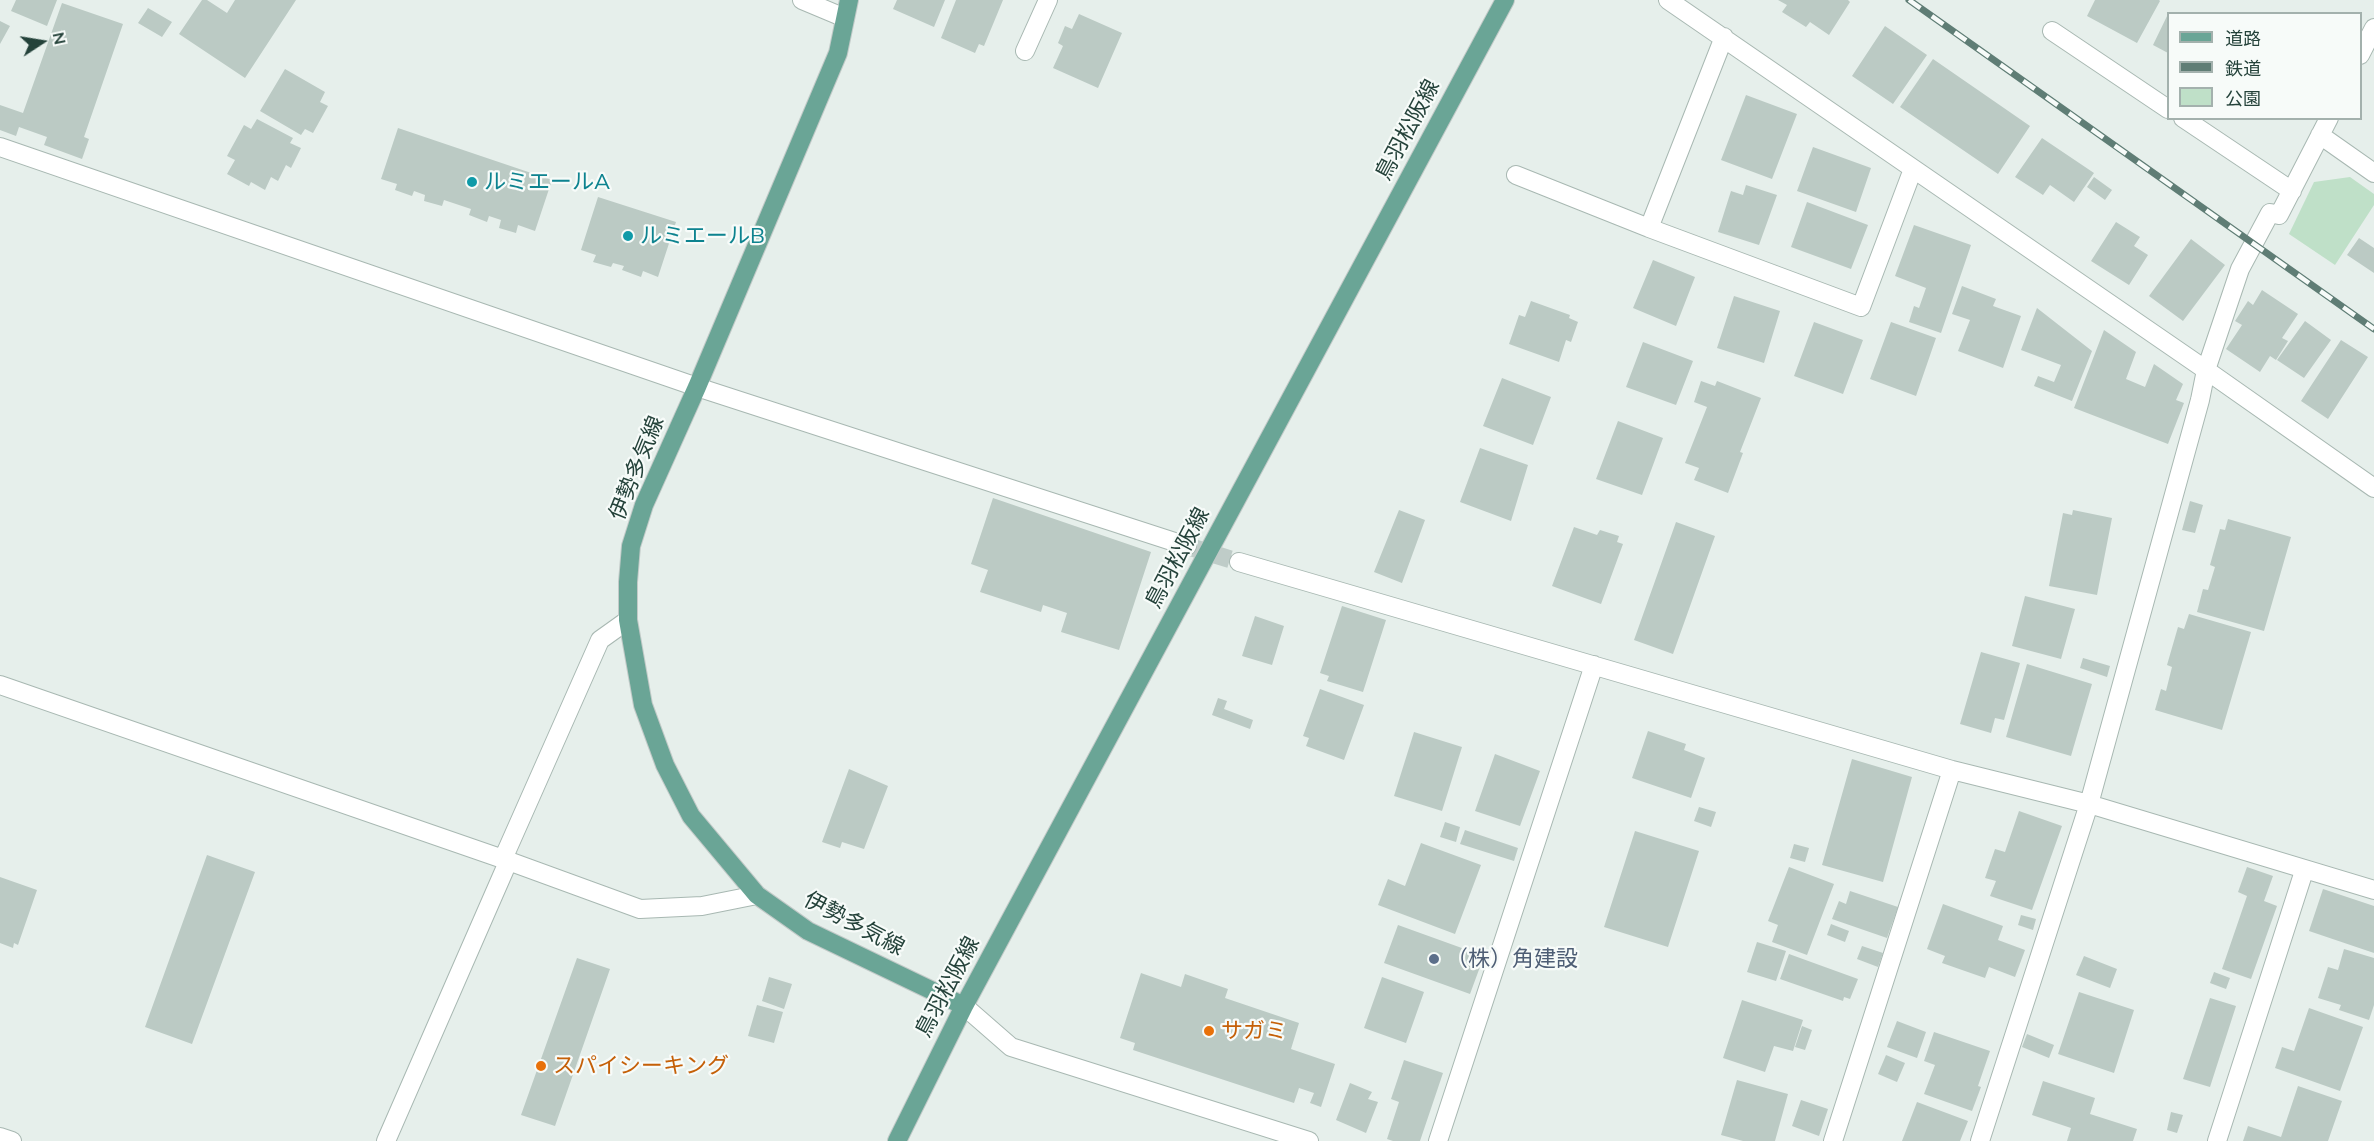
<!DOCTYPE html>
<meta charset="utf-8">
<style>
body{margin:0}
#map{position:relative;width:2374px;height:1141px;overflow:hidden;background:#e6efeb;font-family:Mulish,"Noto Sans JP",sans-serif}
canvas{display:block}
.legend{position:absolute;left:2167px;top:12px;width:195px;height:108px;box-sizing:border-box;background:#f7fbf9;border:2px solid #a3b1ad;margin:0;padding:8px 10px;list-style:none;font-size:18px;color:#24423a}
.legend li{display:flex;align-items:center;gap:12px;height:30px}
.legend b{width:30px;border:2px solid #a3b1ad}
.north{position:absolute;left:12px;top:12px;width:60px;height:60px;-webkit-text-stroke:4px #f7fbf9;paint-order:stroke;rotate:78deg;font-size:16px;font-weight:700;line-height:24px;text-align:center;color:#24423a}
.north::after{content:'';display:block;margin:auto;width:21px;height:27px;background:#24423a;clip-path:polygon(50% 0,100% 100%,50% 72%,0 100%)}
</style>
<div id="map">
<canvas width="2374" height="1141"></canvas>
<ul class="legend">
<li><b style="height:8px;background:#6aa596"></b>道路</li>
<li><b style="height:8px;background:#5f7d75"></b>鉄道</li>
<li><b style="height:16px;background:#bfe0c8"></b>公園</li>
</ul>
<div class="north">N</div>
</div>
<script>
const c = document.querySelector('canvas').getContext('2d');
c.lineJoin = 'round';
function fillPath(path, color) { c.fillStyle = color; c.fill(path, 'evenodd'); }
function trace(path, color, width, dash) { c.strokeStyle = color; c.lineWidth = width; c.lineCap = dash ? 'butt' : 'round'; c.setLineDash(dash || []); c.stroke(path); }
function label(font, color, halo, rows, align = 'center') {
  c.font = font + ' Mulish,"Noto Sans JP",sans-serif'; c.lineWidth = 4.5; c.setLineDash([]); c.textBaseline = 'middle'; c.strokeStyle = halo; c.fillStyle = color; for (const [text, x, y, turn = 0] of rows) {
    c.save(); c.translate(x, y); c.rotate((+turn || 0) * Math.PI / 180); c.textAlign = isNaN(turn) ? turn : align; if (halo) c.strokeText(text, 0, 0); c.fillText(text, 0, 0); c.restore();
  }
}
const green = new Path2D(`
 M2350 177 2374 194V205L2335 265 2289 234 2314 182Z`);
const building = new Path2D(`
 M16 0H57L47 26 11 11Z
 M202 0H207L227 13 235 0H296L245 78 179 34Z
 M897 0H945L934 27 893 9Z
 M956 0H1003L984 46 979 44 975 53 941 38Z
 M1778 0H1848L1850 2 1829 35 1810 22 1806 27 1782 12 1787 5Z
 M2095 0H2159L2160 1 2137 43 2087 16Z
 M62 3 123 24 84 137 89 139 82 159 44 145 47 137 19 127 16 136 0 130V105L23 113Z
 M148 8 172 22 162 37 138 23Z
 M1079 14 1122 33 1098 88 1053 68 1063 46 1058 43 1065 26 1072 29Z
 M2168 14V53L2153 45Z
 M0 21 10 26 0 44Z
 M1885 26 1927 55 1893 104 1852 76Z
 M1933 59 2030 126 1998 174 1900 107Z
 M285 69 325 92 320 102 328 106 313 133 305 129 301 135 260 111Z
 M1746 95 1797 114 1772 179 1721 160Z
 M257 119 293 138 290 143 301 148 291 168 286 165 278 181 271 177 265 190 251 182 249 186 227 174 235 160 227 156 244 125 251 129Z
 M398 128 552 180 535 231 518 225 516 233 499 228 501 220 489 216 487 222 469 215 471 209 444 200 442 206 424 201 425 195 414 191 412 196 395 190 397 184 381 179Z
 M2042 138 2094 173 2074 202 2050 185 2043 195 2015 177Z
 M1813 147 1871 168 1856 212 1797 191Z
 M2094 177 2112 190 2105 200 2087 187Z
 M1746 185 1777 195 1759 245 1718 232 1731 191 1743 195Z
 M598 197 676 222 658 277 643 271 641 277 622 270 624 266 613 263 611 267 593 262 596 255 581 250Z
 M1807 202 1868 225 1851 269 1791 247Z
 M2116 222 2140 237 2134 246 2148 255 2129 285 2091 261Z
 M1914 225 1971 245 1941 333 1909 322 1914 306 1919 308 1926 288 1895 276Z
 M2359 238 2374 248V273L2347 255Z
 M2191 239 2225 265 2183 321 2149 296Z
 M1653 260 1695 277 1676 326 1633 308Z
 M1962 286 1996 299 1993 306 2021 316 2003 368 1958 351 1970 320 1952 314Z
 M2262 290 2298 314 2282 338 2288 341 2276 360 2270 356 2260 372 2226 349 2242 325 2235 321 2248 301 2253 305Z
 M1734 296 1780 311 1764 363 1717 348Z
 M1531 301 1570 315 1569 318 1578 322 1571 342 1566 340 1559 362 1509 344 1519 315 1525 317Z
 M2037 308 2092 351 2072 401 2034 386 2038 376 2054 382 2061 365 2021 350Z
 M2305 321 2331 340 2304 378 2277 360Z
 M1814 322 1863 340 1843 394 1794 376Z
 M1891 322 1936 338 1916 396 1870 379Z
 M2104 330 2136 352 2126 379 2145 387 2154 364 2183 384 2176 400 2184 403 2168 444 2074 408Z
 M2341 340 2368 357 2328 419 2301 401Z
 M1643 342 1693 361 1676 405 1626 387Z
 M1502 378 1551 397 1533 445 1483 426Z
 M1701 381 1715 386 1717 381 1761 398 1740 452 1743 453 1728 493 1694 480 1699 468 1685 463 1707 407 1694 402Z
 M1618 421 1663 438 1642 495 1596 479Z
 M1480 448 1528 465 1511 521 1460 502Z
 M993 498 1151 552 1119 650 1061 632 1067 613 1043 605 1041 612 980 592 988 570 971 564Z
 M2190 501 2203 505 2195 533 2182 530Z
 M1399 510 1425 520 1402 583 1374 572Z
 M2073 510 2112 518 2097 595 2049 586 2063 513 2072 515Z
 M2228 519 2291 537 2264 631 2197 612 2203 589 2208 590 2215 567 2210 565 2220 529 2225 530Z
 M1676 522 1715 536 1673 654 1634 640Z
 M1574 527 1597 535 1600 530 1619 536 1617 542 1623 544 1601 604 1552 586Z
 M2025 596 2075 609 2061 659 2012 646Z
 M1342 606 1386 620 1363 692 1327 681 1329 676 1320 673Z
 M2189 614 2251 632 2222 730 2155 710 2161 689 2166 691 2172 667 2167 665 2178 627 2184 629Z
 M1255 616 1284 626 1272 665 1242 656Z
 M1981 652 2020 663 2004 720 1995 718 1991 733 1960 724Z
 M2083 658 2110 666 2107 677 2080 668Z
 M2027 664 2092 684 2071 756 2006 737Z
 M1320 689 1364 705 1344 760 1306 746 1309 738 1303 736Z
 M1218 698 1227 701 1224 709 1253 720 1250 729 1212 715Z
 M1648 731 1686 744 1684 750 1705 758 1691 798 1632 778Z
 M1414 732 1462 747 1442 811 1394 796Z
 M1495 754 1540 771 1520 826 1475 811Z
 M1852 759 1912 777 1883 882 1822 865Z
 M849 769 888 786 864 849 842 842 840 848 822 842Z
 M1699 807 1716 812 1711 827 1694 821Z
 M2019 811 2062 826 2032 910 1990 896 1996 881 1985 878 1995 849 2005 852Z
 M1445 822 1460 827 1456 842 1440 837Z
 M1465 830 1518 848 1514 861 1460 844Z
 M1635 831 1699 851 1668 947 1604 927Z
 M1421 843 1481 865 1455 934 1378 905 1388 879 1405 886Z
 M1794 844 1809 848 1805 862 1790 858Z
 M207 855 255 872 192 1044 145 1027Z
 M1789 867 1834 884 1807 955 1772 942 1778 925 1768 921Z
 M2247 867 2273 876 2264 901 2277 906 2251 979 2222 969 2247 896 2238 892Z
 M0 877 37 890 18 945 14 943 13 948 0 943Z
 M2323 889 2374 906V953L2309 931Z
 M1850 891 1898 907 1887 938 1832 919 1839 901 1846 904Z
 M1943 904 2003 926 1998 940 2025 950 2015 977 1989 967 1985 978 1942 963 1945 956 1927 949Z
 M2021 915 2036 919 2033 930 2018 925Z
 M1831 924 1849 931 1845 942 1827 935Z
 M1398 925 1484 956 1470 994 1384 963Z
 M1757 942 1786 951 1776 981 1747 972Z
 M1862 946 1883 953 1878 967 1857 959Z
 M2344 949 2374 958V1005L2369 1020 2339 1010 2341 1005 2318 998 2328 967 2338 970Z
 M1789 954 1858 979 1850 999 1844 997 1843 1001 1780 979Z
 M2084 956 2117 969 2110 988 2076 975Z
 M577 958 610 969 555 1126 521 1115Z
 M2214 972 2230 978 2226 989 2210 983Z
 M1141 973 1181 987 1185 974 1228 989 1225 998 1299 1023 1291 1049 1335 1064 1321 1107 1310 1103 1314 1093 1299 1088 1294 1103 1133 1050 1135 1043 1120 1038Z
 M769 977 792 984 784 1009 762 1001Z
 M1382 977 1424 992 1406 1043 1364 1028Z
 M2079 992 2134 1010 2114 1073 2058 1054Z
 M2210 998 2236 1006 2210 1087 2183 1079Z
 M1742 1000 1803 1020 1793 1051 1774 1046 1765 1072 1723 1058Z
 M757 1005 783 1012 774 1043 748 1036Z
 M2309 1008 2363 1027 2340 1091 2275 1068 2282 1047 2294 1051Z
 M1897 1021 1926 1032 1917 1058 1887 1047Z
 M1802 1026 1812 1030 1805 1050 1795 1047Z
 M1934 1032 1990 1051 1978 1086 1981 1087 1972 1111 1924 1094 1935 1065 1924 1061Z
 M2027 1034 2054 1045 2049 1058 2022 1047Z
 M1886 1055 1905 1063 1897 1082 1878 1074Z
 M1404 1060 1443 1073 1420 1141H1393L1387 1139 1399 1102 1391 1099Z
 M1737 1080 1788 1094 1775 1141H1743L1721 1135Z
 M2043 1081 2095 1098 2090 1114 2137 1129 2133 1141H2067L2071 1128 2032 1115Z
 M1350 1083 1372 1092 1368 1099 1378 1102 1366 1133 1336 1120Z
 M2298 1086 2342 1101 2328 1141H2243L2248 1126 2281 1137Z
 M1801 1100 1828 1109 1819 1136 1792 1126Z
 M1917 1102 1968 1121 1960 1141H1902Z
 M2171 1112 2183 1115 2177 1133 2167 1130Z`);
const streetTunnel = new Path2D(`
 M1187 546 1239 562`);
const street = new Path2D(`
 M802 0 845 18
 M1668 0 2206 370 2374 488
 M2052 31 2168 109
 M1025 51 1048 0
 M2360 55 2374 28
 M2183 118 2292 191
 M2320 135 2374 173
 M0 147 697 387 1187 546
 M1516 175 1649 228 1861 307 1913 169
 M1649 228 1724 37
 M1239 562 1952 770 2089 804 2374 890
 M0 685 503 859 640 909 702 906 757 895
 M503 859 600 640 628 620
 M964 1006 1011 1047 1309 1141
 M0 1137 12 1141
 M386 1141 508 862
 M1438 1141 1594 665
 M1833 1141 1952 770
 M1980 1141 2089 804 2200 400 2206 370 2240 269 2270 213 2279 215 2329 118
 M2217 1141 2304 871`);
const primary = new Path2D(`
 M849 0 838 53 697 387 644 505 631 546 628 582V620L643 705 665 765 691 816 757 895 808 931 964 1006
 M897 1141 964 1006 1505 0`);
const rail = new Path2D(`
 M1909 0 2374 329`);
const markers = [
 [472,182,6,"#0f9aa8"],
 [628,236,6,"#0f9aa8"],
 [1434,959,6,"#5c6f8a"],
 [1209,1031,6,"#e8710a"],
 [541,1066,6,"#e8710a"]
];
const streetNames = [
 ["鳥羽松阪線",1408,130,-62],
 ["伊勢多気線",637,468,-68],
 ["鳥羽松阪線",1178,558,-62],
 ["伊勢多気線",854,924,28],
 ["鳥羽松阪線",948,987,-62]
];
const cultureNames = [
 ["ルミエールA",484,182],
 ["ルミエールB",640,236]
];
const serviceNames = [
 ["（株）角建設",1446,959]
];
const foodNames = [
 ["サガミ",1221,1031],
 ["スパイシーキング",553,1066]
];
fillPath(green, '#bfe0c8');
fillPath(building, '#bbcac4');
trace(streetTunnel, '#bfccc8', 18, [18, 9]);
trace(street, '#a8b8b2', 20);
trace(primary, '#c2cac8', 20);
trace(street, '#fff', 18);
trace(primary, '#6aa596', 18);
trace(rail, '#5f7d75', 7);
trace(rail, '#f7fbf9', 4.5, [14]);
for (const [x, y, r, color] of markers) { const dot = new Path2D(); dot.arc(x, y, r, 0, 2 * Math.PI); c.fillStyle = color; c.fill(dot); trace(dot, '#f7fbf9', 2); }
label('22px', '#24423a', '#f7fbf9', streetNames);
label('22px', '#0d838f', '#f7fbf9', cultureNames, 'left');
label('22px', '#4e5e75', '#f7fbf9', serviceNames, 'left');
label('22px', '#c56008', '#f7fbf9', foodNames, 'left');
</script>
